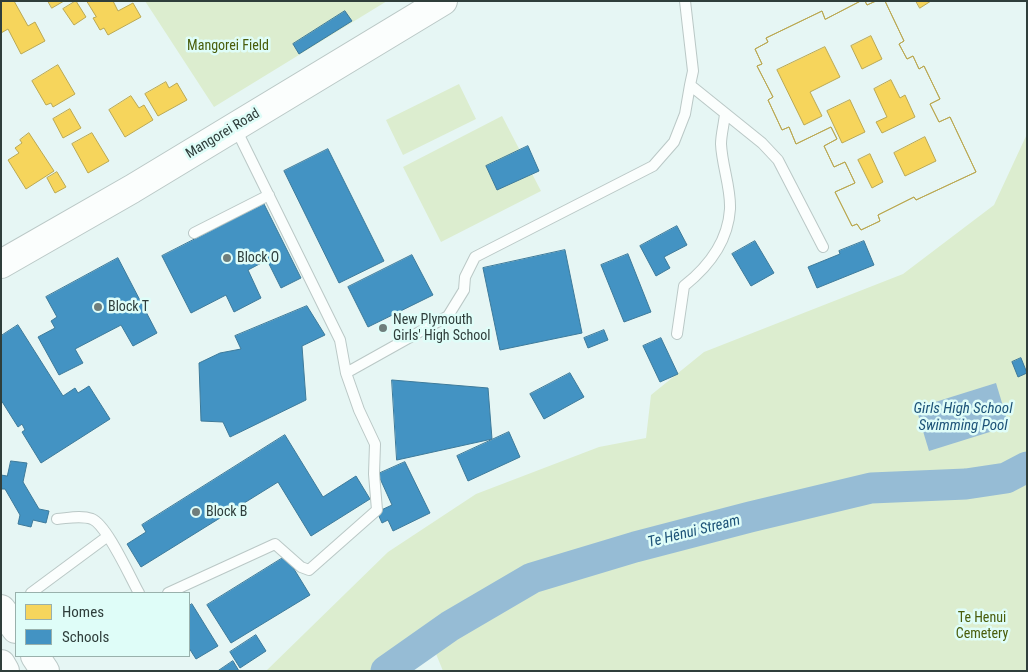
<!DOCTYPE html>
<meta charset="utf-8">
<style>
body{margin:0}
#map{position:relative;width:1028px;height:672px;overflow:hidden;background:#e6f6f4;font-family:"Roboto Condensed",sans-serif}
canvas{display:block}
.frame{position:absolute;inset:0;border:2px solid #2f3e3b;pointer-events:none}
.legend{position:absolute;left:15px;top:592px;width:175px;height:65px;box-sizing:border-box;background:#dffdf8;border:1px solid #99b1ac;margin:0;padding:6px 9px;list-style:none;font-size:15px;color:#2f3e3b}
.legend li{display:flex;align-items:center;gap:10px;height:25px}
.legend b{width:25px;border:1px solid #99b1ac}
</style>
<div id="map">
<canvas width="1028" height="672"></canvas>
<div class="frame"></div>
<ul class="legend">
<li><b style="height:14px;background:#f6d55c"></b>Homes</li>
<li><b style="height:14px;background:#4393c3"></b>Schools</li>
</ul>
</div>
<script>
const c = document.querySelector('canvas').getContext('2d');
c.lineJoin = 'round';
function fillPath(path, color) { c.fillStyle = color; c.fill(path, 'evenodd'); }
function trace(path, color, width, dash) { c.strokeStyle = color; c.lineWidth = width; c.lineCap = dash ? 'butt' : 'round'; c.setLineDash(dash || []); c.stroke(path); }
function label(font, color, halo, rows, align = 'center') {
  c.font = font + ' "Roboto Condensed",sans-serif'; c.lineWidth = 5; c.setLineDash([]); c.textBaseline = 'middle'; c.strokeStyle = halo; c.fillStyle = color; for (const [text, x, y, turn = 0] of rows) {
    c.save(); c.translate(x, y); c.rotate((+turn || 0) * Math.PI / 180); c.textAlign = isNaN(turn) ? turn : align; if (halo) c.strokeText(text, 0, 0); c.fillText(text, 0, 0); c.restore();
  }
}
const green = new Path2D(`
 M145 1H387L214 107Z
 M459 84 476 119 403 155 386 120Z
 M502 116 541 191 441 242 403 167Z
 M1027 134V671H443L430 639 397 671H266L388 552 476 494 599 447 646 438 651 395 704 352 903 274 994 205Z`);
const water = new Path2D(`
 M996 383 1009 426 929 451 916 408Z`);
const homes = new Path2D(`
 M1 1H14L28 26 35 22 45 41 21 54 8 29 1 33Z
 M48 1H64L52 8Z
 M76 1 86 17 74 25 63 9Z
 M87 1H113L118 11 133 3 141 17 108 35 104 28 100 30 93 18 96 17Z
 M861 1H865L867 5 876 1H885L904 41 899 44 907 59 913 56 919 69 924 66 940 99 930 104 939 122 950 117 976 172 916 200 914 197 878 215 880 221 861 230 857 224 852 226 835 192 855 183 845 162 834 167 824 146 837 139 831 127 796 144 789 127 782 130 768 100 773 97 757 66 762 64 755 49 768 42 766 38 822 11 825 19ZM871 36 882 59 862 69 851 46ZM825 47 840 77 810 92 822 116 804 125 777 70ZM891 80 900 98 905 95 915 117 882 133 876 122 887 117 874 89ZM850 100 865 132 842 143 827 111ZM925 137 936 161 905 176 894 153ZM870 154 883 182 872 188 858 160Z
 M861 1H865L867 5 876 1H885L904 41 899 44 907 59 913 56 919 69 924 66 940 99 930 104 939 122 950 117 976 172 916 200 914 197 878 215 880 221 861 230 857 224 852 226 835 192 855 183 845 162 834 167 824 146 837 139 831 127 796 144 789 127 782 130 768 100 773 97 757 66 762 64 755 49 768 42 766 38 822 11 825 19Z
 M916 1H931L920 8Z
 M58 65 75 94 53 107 51 103 46 105 32 81Z
 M166 82 169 88 177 83 187 100 158 116 145 94Z
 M131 96 139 108 144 105 153 120 125 137 109 110Z
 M70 109 81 128 63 138 53 119Z
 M29 133 54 171 26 189 8 160 19 153 15 148 22 143 20 140Z
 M92 133 109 161 88 173 72 144Z
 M57 172 66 187 55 193 47 178Z`);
const schools = new Path2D(`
 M345 11 352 21 299 54 293 44Z
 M528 146 539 171 497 190 486 166Z
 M328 149 384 261 339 283 284 171Z
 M264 204 301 278 281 288 267 260 248 270 261 298 234 312 226 295 191 313 162 256Z
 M677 226 687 245 664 257 670 268 656 276 640 246Z
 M755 241 774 273 751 286 732 254Z
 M864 241 874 265 817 288 808 267 840 254 839 251Z
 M565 250 582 333 500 350 483 268Z
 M628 254 651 312 624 322 601 265Z
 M412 255 433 295 368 327 348 287Z
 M118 258 157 333 133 346 121 325 75 349 83 363 59 375 38 337 55 328 51 321 57 317 46 297Z
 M307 306 325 335 302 346 306 400 230 437 223 422 201 421 199 363 220 353 241 349 235 336Z
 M18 325 63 396 75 388 78 393 89 386 110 419 41 463 22 432 25 430 22 424 18 427 1 400V336Z
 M604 330 608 340 588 348 584 338Z
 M661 338 678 374 660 382 643 346Z
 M1021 358 1027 373 1018 377 1012 362Z
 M570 373 584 397 544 419 530 394Z
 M392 380 488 388 492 439 397 460Z
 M509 432 520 457 468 481 457 456Z
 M285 435 323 497 356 476 370 499 311 536 278 482 141 567 127 544 146 532 142 525Z
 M11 461 27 463 23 482 39 509 49 511 46 523 33 520 31 527 18 524 20 515 5 489H1V475L7 476Z
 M405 462 430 513 393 531 388 520 382 523 377 512 392 505 378 474Z
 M286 556 310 595 231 643 207 605Z
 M192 604 218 646 196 659 189 648V606Z
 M256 635 266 651 240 668 230 652Z
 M233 661 239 671H218Z`);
const river = new Path2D(`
 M386 671 450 626 532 578 635 547 750 517 871 488 966 484 1006 478 1027 467`);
const service = new Path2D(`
 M690 85 762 143 778 160 823 247
 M235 127 340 340 346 373
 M194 233 269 195
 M677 334 684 286C708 267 728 241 730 209 731 188 722 166 721 144 721 135 724 124 725 114
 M57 519C69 518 81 515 92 519 107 525 130 577 139 593
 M31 593 108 536
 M168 593 275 544 301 567 309 570 377 510 374 474 375 444 359 410 346 373 448 316 464 290 465 277 475 257 653 166 674 142 685 114 690 85 693 71 685 1`);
const secondary = new Path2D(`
 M1 264 132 189 443 1`);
const trunk = new Path2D(`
 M1 609 16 629
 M35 656 45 671
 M1 664 5 671`);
const markers = [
 [227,258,5,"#6f7e7c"],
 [98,307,5,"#6f7e7c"],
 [383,328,5,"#6f7e7c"],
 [196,512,5,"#6f7e7c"]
];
const parkNames = [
 ["Mangorei Field",228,46],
 ["Te Henui",982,618],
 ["Cemetery",982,634]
];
const streetNames = [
 ["Mangorei Road",223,134,-31]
];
const poiNames = [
 ["Block O",237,258],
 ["Block T",108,307],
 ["New Plymouth",393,320],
 ["Girls' High School",393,336],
 ["Block B",206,512]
];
const waterNames = [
 ["Girls High School",963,409],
 ["Swimming Pool",963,426],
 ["Te Hēnui Stream",694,532,-14]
];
fillPath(green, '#dcedcf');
fillPath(water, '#96bcd5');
fillPath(homes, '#f6d55c');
trace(homes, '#baa852', 1);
fillPath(schools, '#4393c3');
trace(schools, '#3d7a9a', 1);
trace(river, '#96bcd5', 31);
trace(service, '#bac8c6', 12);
trace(secondary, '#bac8c6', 30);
trace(trunk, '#bac8c6', 30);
trace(service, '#fbfefd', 10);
trace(secondary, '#fbfefd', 28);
trace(trunk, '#fbfefd', 28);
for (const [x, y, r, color] of markers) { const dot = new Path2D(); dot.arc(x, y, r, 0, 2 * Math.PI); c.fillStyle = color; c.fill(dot); trace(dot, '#dffdf8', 2); }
label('14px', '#495d0b', '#dffdf8', parkNames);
label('14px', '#2f3e3b', '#dffdf8', streetNames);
label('14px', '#2f3e3b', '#dffdf8', poiNames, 'left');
label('italic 15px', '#1d5378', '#dffdf8', waterNames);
</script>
